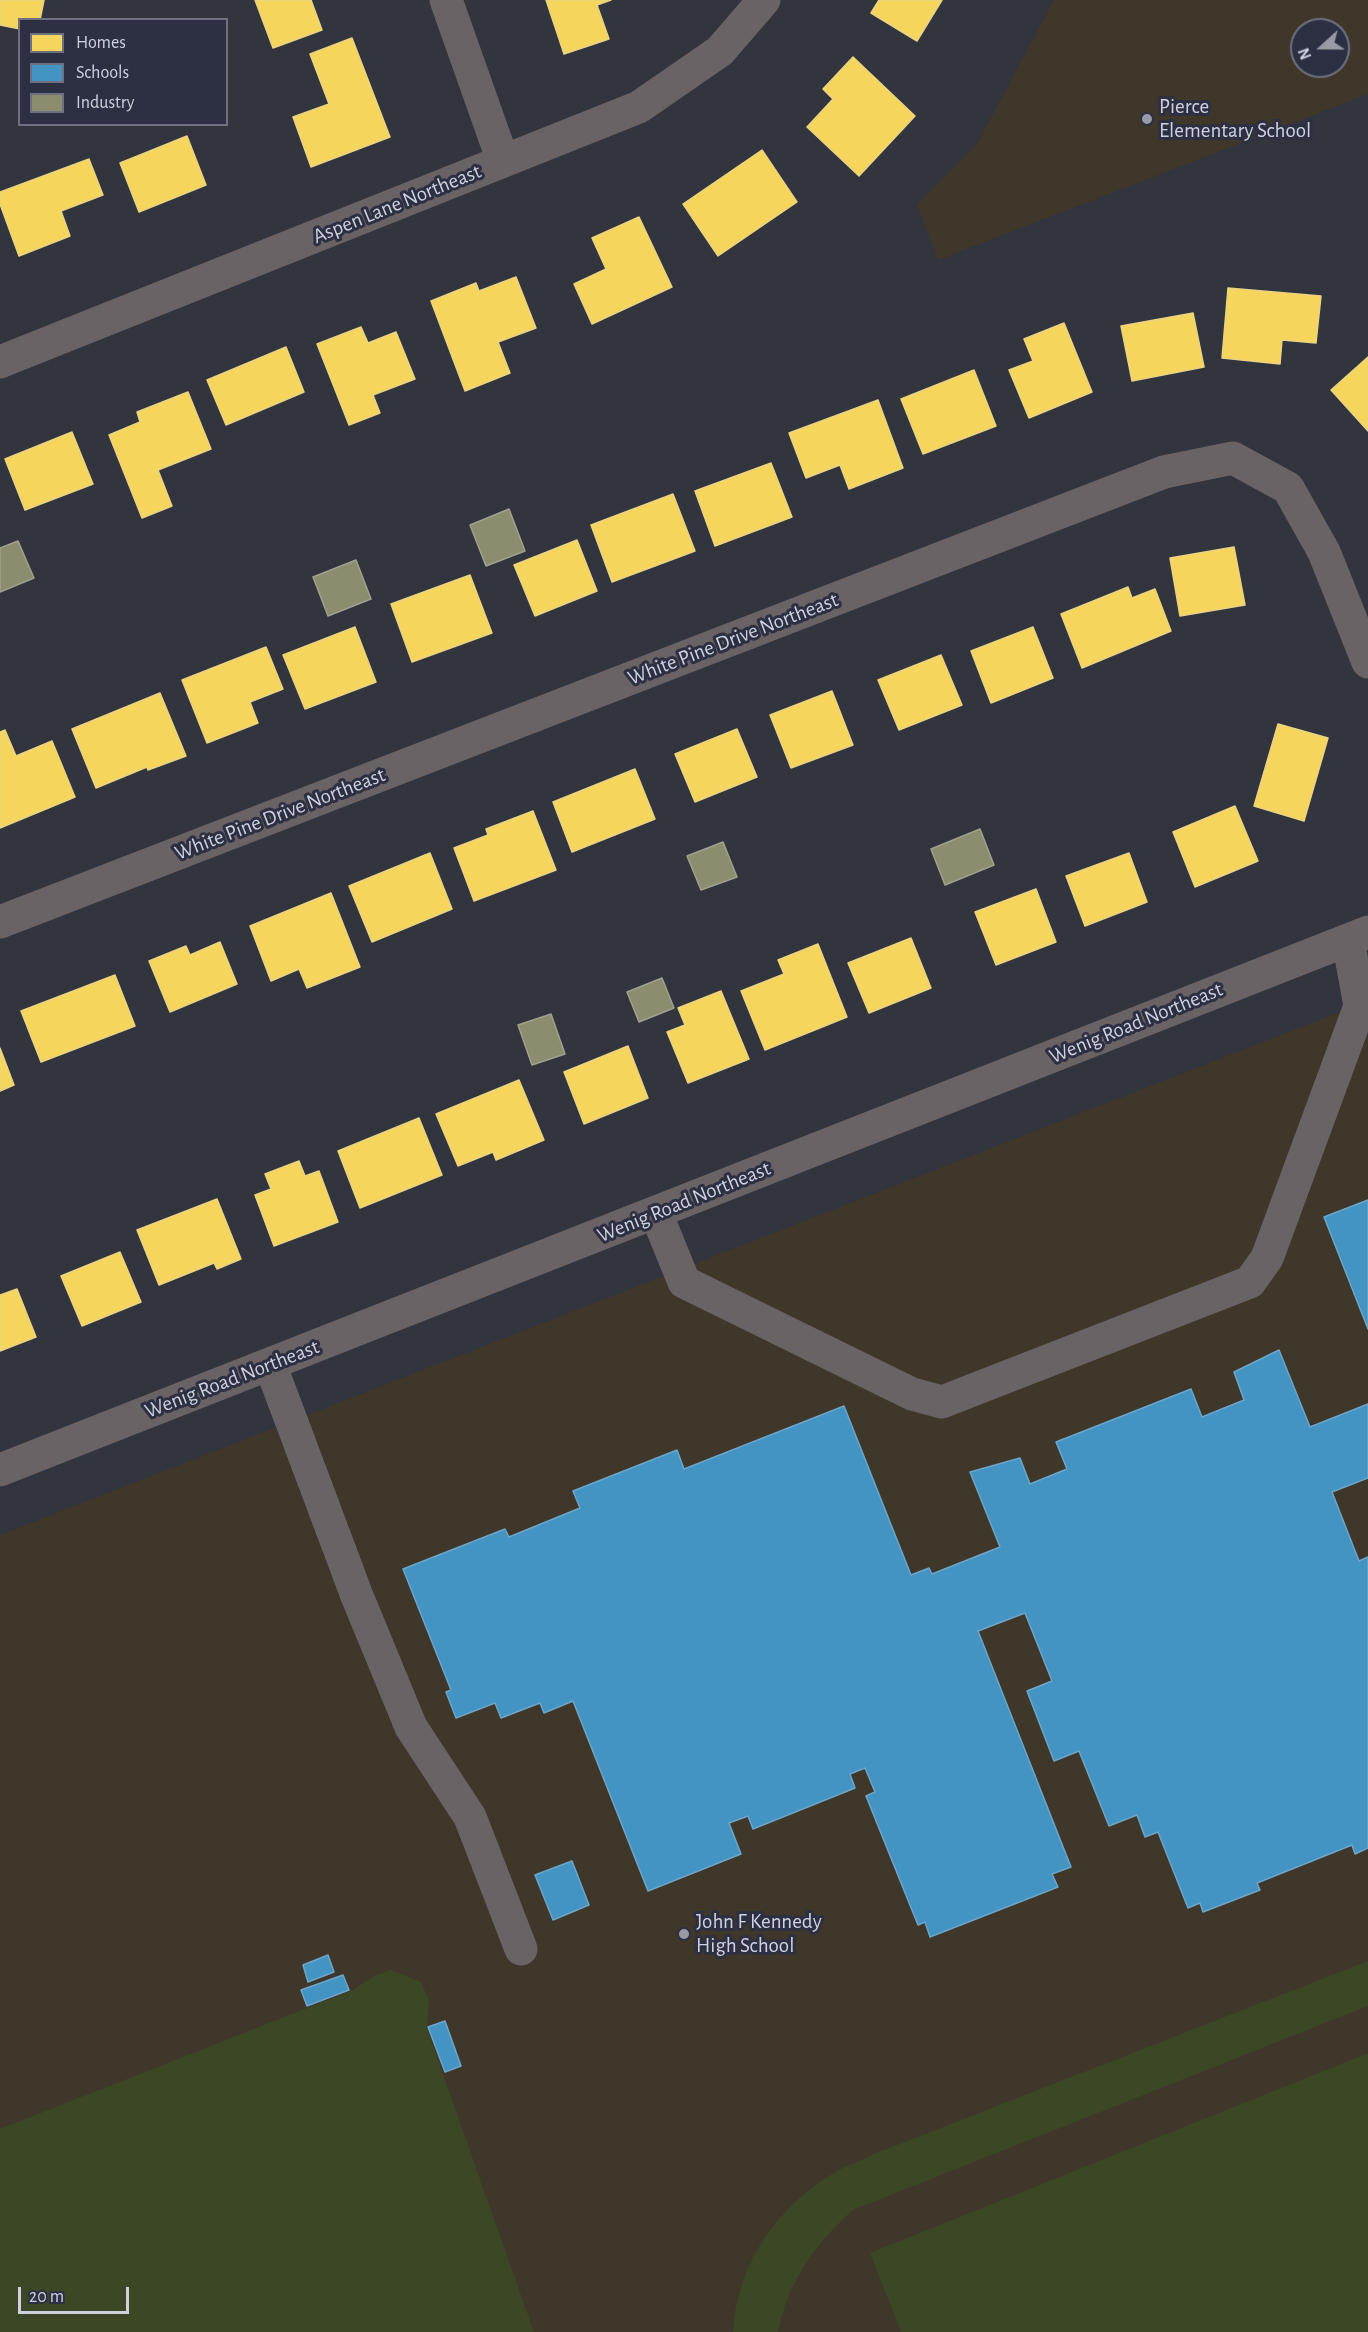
<!DOCTYPE html>
<style>
body{margin:0}
#map{position:relative;width:1368px;height:2332px;overflow:hidden;background:#32343e;font-family:"Alegreya Sans",sans-serif}
canvas{display:block}
.legend{position:absolute;left:18px;top:18px;width:210px;height:108px;box-sizing:border-box;background:#2d3043;border:2px solid #6e7181;margin:0;padding:8px 10px;list-style:none;font-size:18px;color:#cfd2de}
.legend li{display:flex;align-items:center;gap:12px;height:30px}
.legend b{width:30px;border:2px solid #6e7181}
.north{position:absolute;left:1290px;top:18px;width:60px;height:60px;box-sizing:border-box;background:#2d3043;border:2px solid #6e7181;border-radius:50%;rotate:249deg;font-size:16px;font-weight:700;line-height:24px;text-align:center;color:#cfd2de}
.north::after{content:'';display:block;margin:auto;width:21px;height:27px;background:#989ba6;clip-path:polygon(50% 0,100% 100%,50% 72%,0 100%)}
.scale{position:absolute;left:18px;top:2287px;width:111px;height:27px;box-sizing:border-box;border:3px solid #cfd2de;border-top:0;padding-left:8px;font-size:18px;line-height:21px;white-space:nowrap;color:#cfd2de;-webkit-text-stroke:4px #2d3043;paint-order:stroke}
</style>
<div id="map">
<canvas width="1368" height="2332"></canvas>
<ul class="legend">
<li><b style="height:16px;background:#f6d55c"></b>Homes</li>
<li><b style="height:16px;background:#4393c3"></b>Schools</li>
<li><b style="height:16px;background:#8c8c6e"></b>Industry</li>
</ul>
<div class="north">N</div>
<div class="scale">20 m</div>
</div>
<script>
const c = document.querySelector('canvas').getContext('2d');
c.lineJoin = 'round';
function fillPath(path, color) { c.fillStyle = color; c.fill(path, 'evenodd'); }
function trace(path, color, width, dash) { c.strokeStyle = color; c.lineWidth = width; c.lineCap = dash ? 'butt' : 'round'; c.setLineDash(dash || []); c.stroke(path); }
function label(font, color, halo, rows, align = 'center') {
  c.font = font + ' "Alegreya Sans",sans-serif'; c.lineWidth = 6; c.setLineDash([]); c.textBaseline = 'middle'; c.strokeStyle = halo; c.fillStyle = color; for (const [text, x, y, turn = 0] of rows) {
    c.save(); c.translate(x, y); c.rotate((+turn || 0) * Math.PI / 180); c.textAlign = isNaN(turn) ? turn : align; if (halo) c.strokeText(text, 0, 0); c.fillText(text, 0, 0); c.restore();
  }
}
const education = new Path2D(`
 M1054 0H1368V94L938 260 917 205 977 144ZM1302 30H1338V66H1302Z
 M1368 1001V2332H0V1535Z`);
const green = new Path2D(`
 M1368 1961V2006L853 2210C815 2243 788 2282 778 2332H733C736 2266 776 2208 832 2174 845 2166 860 2161 874 2154Z
 M391 1970 421 1982 429 2000 427 2029 534 2332H0V2129L353 1990 374 1976Z
 M1368 2053V2332H901L870 2253Z`);
const homes = new Path2D(`
 M0 0H44L40 20H20V29L0 25Z
 M255 0H311L322 30 273 48Z
 M546 0H611L597 5 609 39 564 54Z
 M879 0H942L917 41 871 13Z
 M352 38 390 137 311 167 293 117 329 104 310 54Z
 M853 57 915 116 859 176 807 127 833 99 823 89Z
 M187 136 206 185 139 212 120 163Z
 M762 150 797 202 718 256 683 204Z
 M89 159 103 195 61 211 70 236 19 256 0 204V192Z
 M639 217 672 287 592 324 574 284 606 269 592 238Z
 M516 277 536 328 498 342 510 373 465 391 431 301 476 283 479 291Z
 M1228 288 1321 296 1316 343 1282 340 1280 364 1222 358Z
 M1193 313 1204 367 1132 381 1121 326Z
 M1064 323 1092 392 1029 418 1009 370 1033 361 1024 339Z
 M361 327 368 343 396 332 415 379 373 395 380 413 349 425 317 344Z
 M286 347 304 392 226 425 207 380Z
 M1368 357V431L1331 390Z
 M974 370 996 426 923 454 901 399Z
 M188 392 211 449 158 470 172 506 142 518 109 435 140 422 137 412Z
 M878 400 903 468 849 489 840 465 806 478 789 433Z
 M72 432 93 484 25 510 5 459Z
 M771 463 792 517 715 546 695 491Z
 M673 494 695 551 612 582 591 525Z
 M577 540 597 591 535 616 514 565Z
 M1234 547 1245 605 1180 616 1170 558Z
 M470 575 492 633 412 662 391 604Z
 M1128 587 1132 598 1155 589 1171 631 1082 668 1061 614Z
 M355 627 376 682 305 709 283 655Z
 M1033 627 1053 678 991 703 971 651Z
 M266 647 283 689 250 702 258 723 207 743 182 680Z
 M941 655 962 705 899 730 878 680Z
 M832 691 853 745 791 768 770 715Z
 M160 693 186 756 148 770 147 767 96 788 72 729Z
 M1278 724 1328 738 1304 821 1254 806Z
 M737 729 757 777 695 802 675 754Z
 M5 730 16 756 52 741 75 797 0 828V732Z
 M635 769 655 819 572 852 553 802Z
 M1235 806 1258 861 1195 887 1173 832Z
 M533 811 556 870 474 901 454 848 488 835 486 829Z
 M430 853 452 909 372 942 349 886Z
 M1129 853 1147 902 1085 926 1066 876Z
 M1036 889 1056 942 996 965 975 912Z
 M331 893 360 967 307 988 299 969 271 981 250 926Z
 M911 938 931 988 869 1013 848 963Z
 M220 942 237 984 170 1012 149 961 186 946 190 955Z
 M818 944 847 1017 765 1050 741 991 784 974 778 960Z
 M115 975 135 1026 41 1062 21 1011Z
 M721 991 749 1059 688 1083 667 1032 685 1025 678 1008Z
 M628 1046 648 1098 584 1124 564 1072Z
 M0 1048 14 1085 0 1091Z
 M519 1080 544 1140 496 1160 493 1152 458 1166 436 1114Z
 M419 1118 442 1175 360 1208 338 1151Z
 M299 1161 305 1176 319 1171 338 1222 274 1246 255 1195 271 1189 265 1174Z
 M217 1199 241 1259 217 1269 214 1263 159 1285 137 1230Z
 M120 1252 141 1302 82 1326 61 1276Z
 M17 1289 36 1337 0 1351V1295Z`);
const schools = new Path2D(`
 M1368 1200V1329L1324 1217Z
 M1279 1350 1310 1427 1368 1404V1478L1332 1492 1359 1561 1368 1557V1848L1355 1854 1352 1845 1257 1883 1260 1890 1203 1912 1200 1903 1188 1908 1158 1832 1145 1837 1137 1815 1109 1826 1079 1751 1054 1761 1027 1691 1052 1681 1025 1613 978 1631 1071 1867 1052 1874 1058 1887 930 1937 925 1922 918 1925 866 1796 875 1792 865 1768 850 1774 855 1788 753 1829 748 1816 729 1823 741 1854 648 1891 573 1701 544 1713 540 1703 501 1718 495 1703 456 1718 446 1692 451 1690 403 1569 505 1529 509 1537 580 1508 573 1491 677 1450 684 1469 844 1406 911 1575 929 1568 932 1574 1000 1547 970 1472 1020 1458 1030 1484 1067 1469 1056 1442 1191 1389 1202 1417 1244 1400 1234 1372Z
 M572 1861 589 1905 553 1920 535 1875Z
 M328 1955 334 1972 308 1982 303 1965Z
 M343 1975 349 1990 307 2006 301 1990Z
 M445 2021 461 2066 445 2072 428 2027Z`);
const industry = new Path2D(`
 M509 509 525 551 486 566 470 525Z
 M18 541 34 578 0 592V548Z
 M356 560 371 599 328 616 313 577Z
 M980 829 994 865 945 885 931 849Z
 M723 842 737 877 701 890 687 856Z
 M662 978 674 1008 639 1022 627 992Z
 M551 1014 565 1054 532 1065 518 1025Z`);
const minor = new Path2D(`
 M446 0 503 161
 M0 362 639 107 720 51 764 0
 M0 922 1164 472 1233 458 1288 488 1324 552 1368 662
 M656 1213 684 1282 912 1394 942 1402 1250 1282 1267 1258 1360 1006 1348 940
 M270 1364 357 1596 411 1727 470 1817 521 1949
 M0 1470 1368 932`);
const markers = [
 [1147,119,6,"#989ba6"],
 [684,1934,6,"#989ba6"]
];
const poiNames = [
 ["Pierce",1159,107],
 ["Elementary School",1159,131],
 ["John F Kennedy",696,1922],
 ["High School",696,1946]
];
const streetNames = [
 ["Aspen Lane Northeast",397,204,-22],
 ["White Pine Drive Northeast",733,639,-21],
 ["White Pine Drive Northeast",280,814,-21],
 ["Wenig Road Northeast",1136,1023,-22],
 ["Wenig Road Northeast",684,1202,-22],
 ["Wenig Road Northeast",232,1379,-21]
];
fillPath(education, '#3f372a');
fillPath(green, '#3c4726');
fillPath(homes, '#f6d55c');
trace(homes, '#ead483', 1.5);
fillPath(schools, '#4393c3');
trace(schools, '#6da6cb', 1.5);
fillPath(industry, '#8c8c6e');
trace(industry, '#a0a190', 1.5);
trace(minor, '#6a6365', 33);
for (const [x, y, r, color] of markers) { const dot = new Path2D(); dot.arc(x, y, r, 0, 2 * Math.PI); c.fillStyle = color; c.fill(dot); trace(dot, '#2d3043', 2); }
label('21px', '#cfd2de', '#2d3043', poiNames, 'left');
label('21px', '#cfd2de', '#2d3043', streetNames);
</script>
